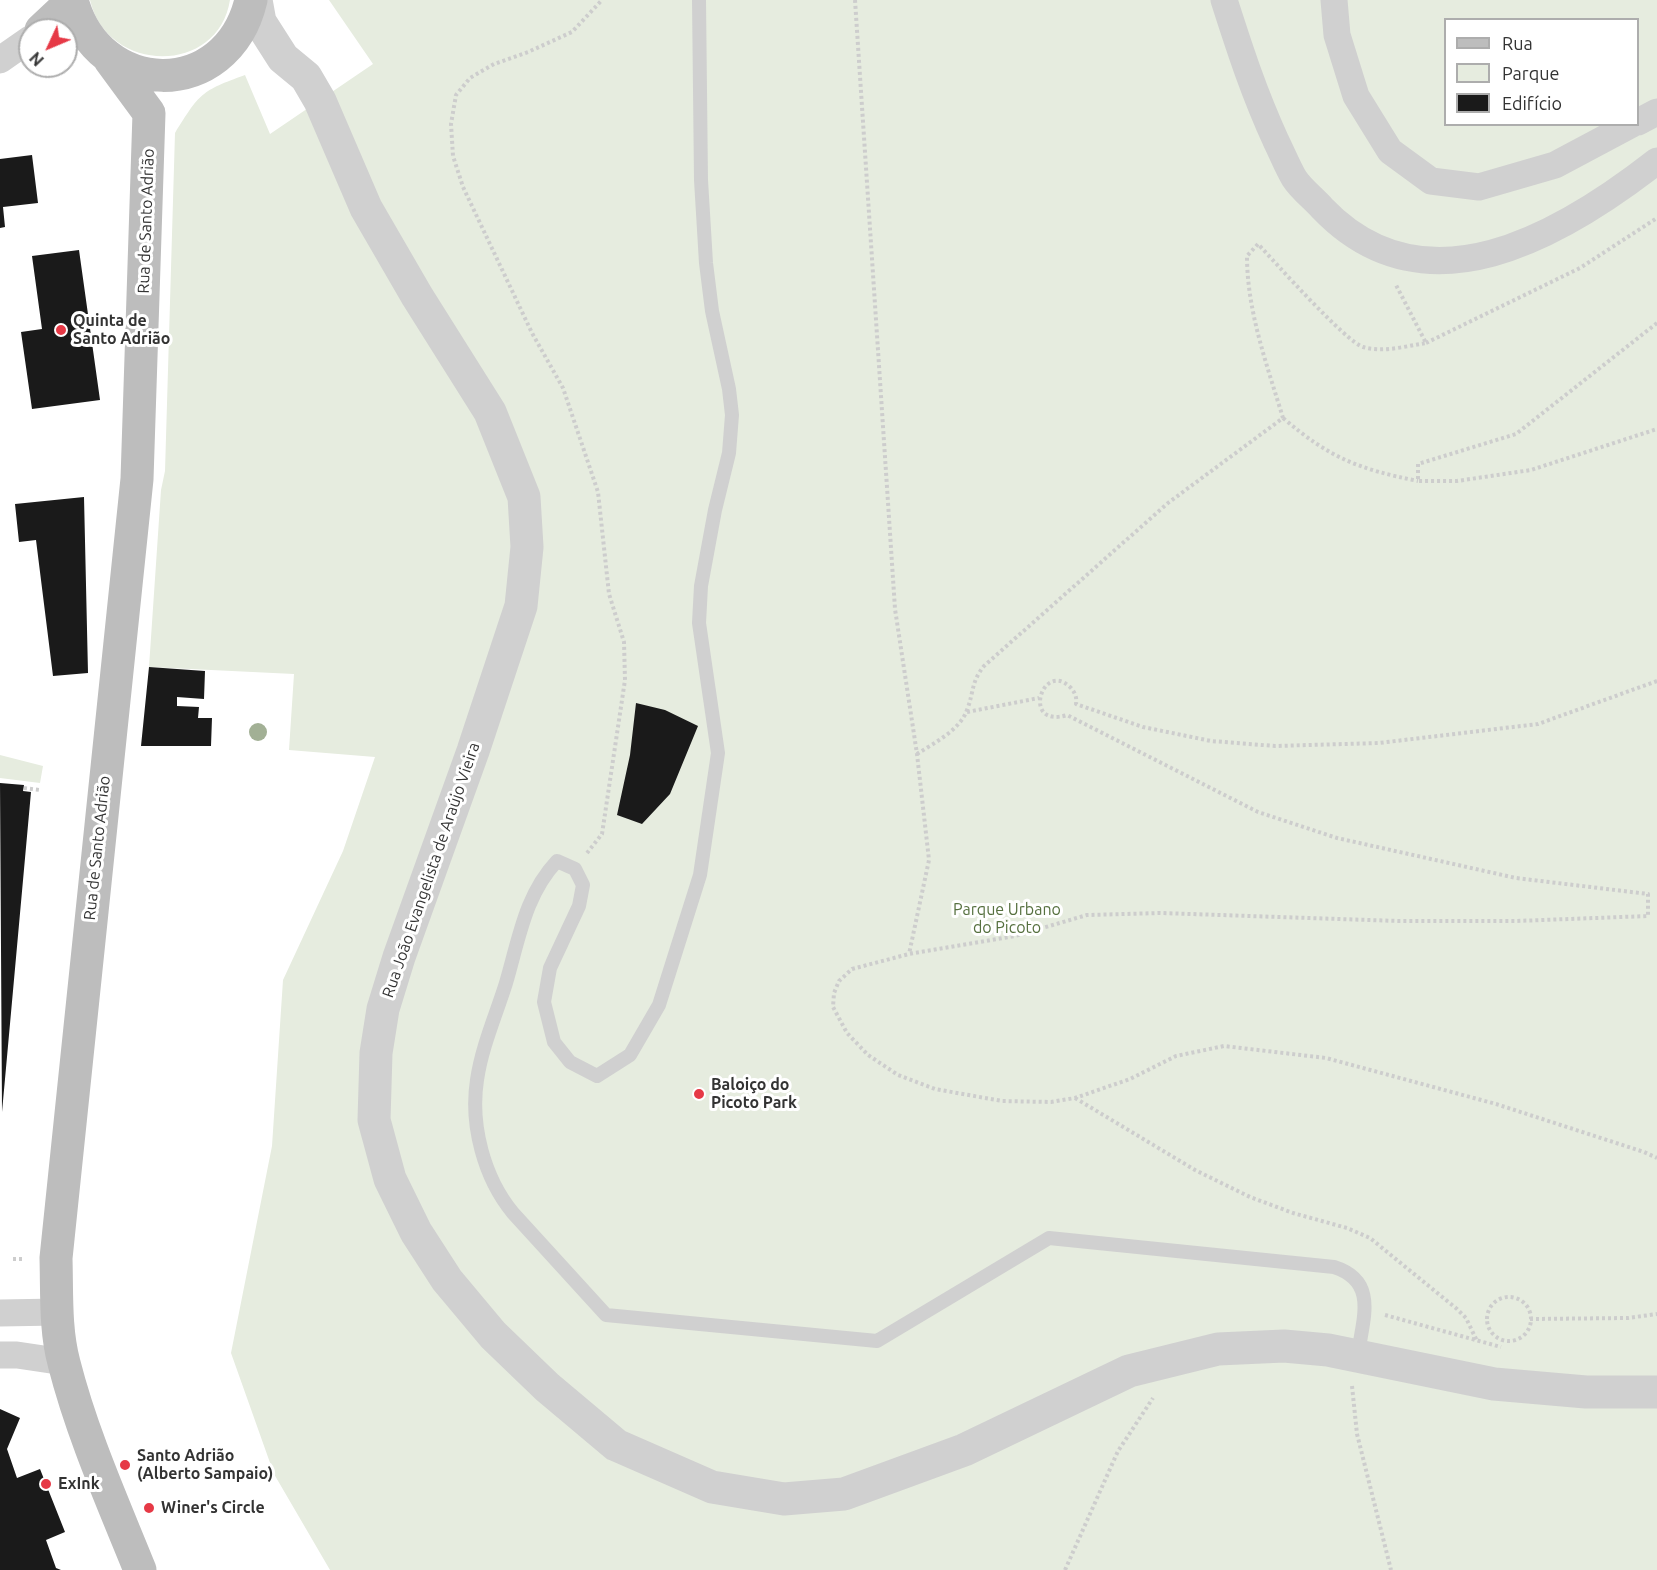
<!DOCTYPE html>
<meta charset="utf-8">
<style>
body{margin:0}
#map{position:relative;width:1657px;height:1570px;overflow:hidden;background:#fff;font-family:Ubuntu,sans-serif}
canvas{display:block}
.legend{position:absolute;left:1444px;top:18px;width:195px;height:108px;box-sizing:border-box;background:#fff;border:2px solid #adadad;margin:0;padding:8px 10px;list-style:none;font-size:18px;color:#333}
.legend li{display:flex;align-items:center;gap:12px;height:30px}
.legend b{width:30px;border:2px solid #adadad}
.north{position:absolute;left:18px;top:18px;width:60px;height:60px;box-sizing:border-box;background:#fff;border:2px solid #adadad;border-radius:50%;rotate:226deg;font-size:16px;font-weight:700;line-height:24px;text-align:center;color:#333}
.north::after{content:'';display:block;margin:auto;width:21px;height:27px;background:#e63946;clip-path:polygon(50% 0,100% 100%,50% 72%,0 100%)}
</style>
<div id="map">
<canvas width="1657" height="1570"></canvas>
<ul class="legend">
<li><b style="height:8px;background:#bdbdbd"></b>Rua</li>
<li><b style="height:16px;background:#e6ecdf"></b>Parque</li>
<li><b style="height:16px;background:#1a1a1a"></b>Edifício</li>
</ul>
<div class="north">N</div>
</div>
<script>
const c = document.querySelector('canvas').getContext('2d');
c.lineJoin = 'round';
function fillPath(path, color) { c.fillStyle = color; c.fill(path, 'evenodd'); }
function trace(path, color, width, dash) { c.strokeStyle = color; c.lineWidth = width; c.lineCap = dash ? 'butt' : 'round'; c.setLineDash(dash || []); c.stroke(path); }
function label(font, color, halo, rows, align = 'center') {
  c.font = font + ' Ubuntu,sans-serif'; c.lineWidth = 6; c.setLineDash([]); c.textBaseline = 'middle'; c.strokeStyle = halo; c.fillStyle = color; for (const [text, x, y, turn = 0] of rows) {
    c.save(); c.translate(x, y); c.rotate((+turn || 0) * Math.PI / 180); c.textAlign = isNaN(turn) ? turn : align; if (halo) c.strokeText(text, 0, 0); c.fillText(text, 0, 0); c.restore();
  }
}
const green = new Path2D(`
 M90 0H230C218 76 107 74 90 0Z
 M329 0H1657V1570H330L274 1474 231 1353 272 1146 283 980 343 851 375 757 289 750 294 674 149 667 161 490 165 471 175 133C200 93 201 91 245 75L270 134 373 64ZM1446 20H1638V124H1446Z
 M0 755 43 766 40 783 0 778Z`);
const building = new Path2D(`
 M32 155 38 203 3 207 5 227 0 228V159Z
 M79 250 100 400 32 409 21 332 42 329 32 256Z
 M84 497 88 673 53 676 36 540 19 542 15 504Z
 M149 667 205 671 204 699 177 697V706L199 707 198 718H212L211 746H141Z
 M636 703 665 710 698 726 670 794 642 824 617 815 630 755Z
 M0 783 24 785 23 791 31 792 2 1112Z
 M0 1409 20 1418 7 1449 17 1478 40 1469 65 1532 46 1540 56 1568 61 1570H0Z`);
const path = new Path2D(`
 M855 0 895 609 917 754 929 860 909 954
 M1657 323 1516 434 1418 464V481H1457L1531 470 1657 429
 M1426 343 1580 268 1657 218
 M1283 418C1330 458 1358 469 1418 481
 M1657 681 1538 724 1379 743 1275 746 1211 741 1143 727 1076 704C1077 697 1075 692 1070 687 1042 660 1021 729 1067 715L1258 812 1337 838 1516 878 1648 894V916L1516 921H1399L1160 913 1087 915 1015 936 909 954 852 969 839 981 834 993 833 1007 847 1033 868 1055 898 1075 935 1089 1002 1101 1051 1102 1075 1098 1130 1079 1176 1056 1224 1046 1326 1058 1496 1104 1644 1152 1657 1158
 M967 712 1039 698
 M917 754C934 743 960 730 967 710 974 692 971 682 984 666L1168 503 1283 418C1267 365 1247 311 1247 256L1258 244C1274 261 1346 342 1363 347 1383 353 1406 346 1426 343L1396 285
 M24 788 40 790
 M587 853 602 834 625 680 624 642 609 594 598 492 563 388 532 333 463 187 453 156 451 124 456 95 470 78 494 64 528 52 572 32 602 0
 M1075 1098 1195 1170 1250 1197 1293 1213 1347 1228 1370 1238 1457 1309 1466 1318 1477 1341
 M13 1259H24
 M1487 1319a22 22 0 1 1 44 0a22 22 0 1 1-44 0Z
 M1385 1315 1501 1347
 M1530 1319 1628 1318 1657 1314
 M1352 1386 1357 1434 1391 1570
 M1065 1570 1118 1451 1153 1398`);
const service = new Path2D(`
 M699 0 701 180 706 263 712 311 729 389 732 415 729 453 715 510 701 586 699 623 718 753 700 875 659 1005 630 1055 597 1076 570 1062 554 1042 544 1002 550 968 579 906 583 885 575 869 557 861C525 895 519 939 506 983 496 1015 482 1046 477 1080 470 1125 484 1178 513 1213L606 1315 877 1341 1049 1238 1334 1267C1378 1281 1363 1318 1358 1354`);
const minor = new Path2D(`
 M1224 0C1240 50 1254 93 1276 141 1282 153 1287 166 1294 178 1301 189 1313 198 1322 208 1425 316 1561 236 1657 161
 M1334 0 1337 35 1356 96 1390 151 1431 181 1479 187 1555 165 1632 124
 M0 60 30 39
 M1638 122 1657 112
 M0 1313 58 1312
 M0 1355H17L64 1362`);
const tertiary = new Path2D(`
 M256 0 260 22 283 58 306 77 320 101 366 208 417 296 490 412 524 497 527 547 521 606 473 751 399 957 383 1009 376 1053 374 1120 390 1179 416 1232 447 1280 493 1335 547 1387 616 1445 712 1487 784 1499 844 1494 964 1450 1129 1371 1218 1349 1284 1346 1328 1350 1494 1384 1586 1392H1657`);
const secondary = new Path2D(`
 M72 0C98 99 227 102 251 0
 M41 30 72 1
 M110 60 149 113 137 479 56 1258C57 1292 55 1330 64 1363 82 1434 113 1503 140 1570`);
const trees = [
 [258,732]
];
const markers = [
 [61,330,6,"#e63946"],
 [699,1094,6,"#e63946"],
 [125,1465,6,"#e63946"],
 [46,1484,6,"#e63946"],
 [149,1508,6,"#e63946"]
];
const streetNames = [
 ["Rua de Santo Adrião",146,221,-88],
 ["Rua de Santo Adrião",97,848,-84],
 ["Rua João Evangelista de Araújo Vieira",431,870,-71]
];
const poiNames = [
 ["Quinta de",73,321],
 ["Santo Adrião",73,339],
 ["Baloiço do",711,1085],
 ["Picoto Park",711,1103],
 ["Santo Adrião",137,1456],
 ["(Alberto Sampaio)",137,1474],
 ["ExInk",58,1484],
 ["Winer's Circle",161,1508]
];
const parkNames = [
 ["Parque Urbano",1007,910],
 ["do Picoto",1007,928]
];
fillPath(green, '#e6ecdf');
fillPath(building, '#1a1a1a');
trace(path, '#cdcdcd', 4, [3, 3]);
trace(service, '#d0d0d0', 14);
trace(minor, '#d0d0d0', 27);
trace(tertiary, '#d0d0d0', 33);
trace(secondary, '#bdbdbd', 33);
c.fillStyle = '#a2b095';
for (const [x, y] of trees) { c.beginPath(); c.arc(x, y, 9, 0, 2 * Math.PI); c.fill(); }
for (const [x, y, r, color] of markers) { const dot = new Path2D(); dot.arc(x, y, r, 0, 2 * Math.PI); c.fillStyle = color; c.fill(dot); trace(dot, '#fff', 2); }
label('16px', '#333', '#fff', streetNames);
label('bold 16px', '#333', '#fff', poiNames, 'left');
label('16px', '#56703f', '#fff', parkNames);
</script>
